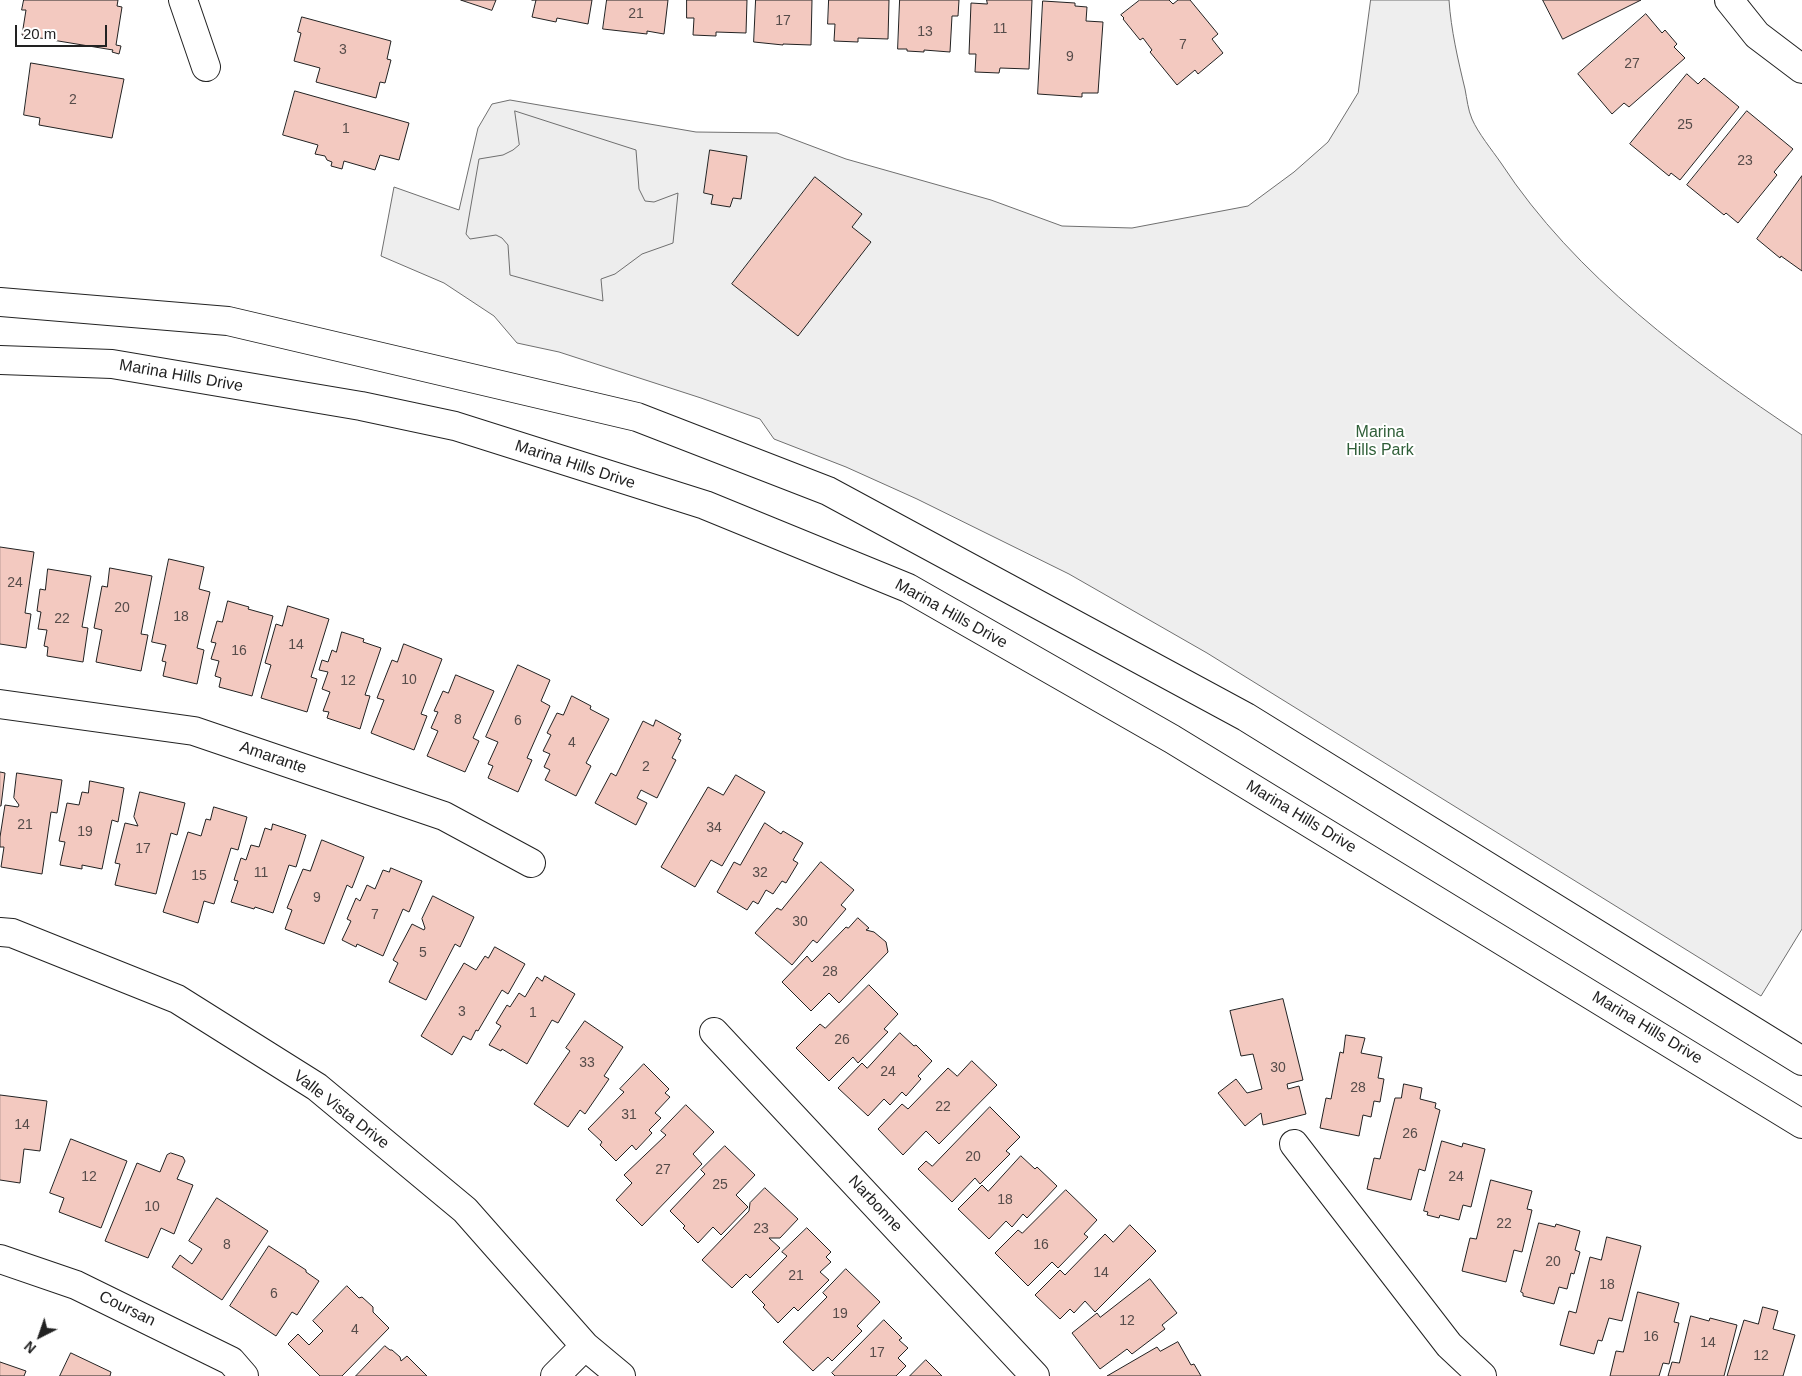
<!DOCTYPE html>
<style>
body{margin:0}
#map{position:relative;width:1802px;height:1376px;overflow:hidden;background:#fff;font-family:Helvetica,sans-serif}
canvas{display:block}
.north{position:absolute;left:15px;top:1311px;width:50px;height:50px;-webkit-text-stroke:4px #fff;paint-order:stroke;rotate:221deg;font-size:14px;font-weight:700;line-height:20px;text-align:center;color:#222}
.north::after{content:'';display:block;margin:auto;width:18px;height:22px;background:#222;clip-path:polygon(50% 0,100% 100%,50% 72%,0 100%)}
.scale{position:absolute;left:15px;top:25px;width:92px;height:22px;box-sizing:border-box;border:2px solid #222;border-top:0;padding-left:6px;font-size:15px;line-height:18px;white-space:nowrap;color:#222;-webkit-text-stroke:4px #fff;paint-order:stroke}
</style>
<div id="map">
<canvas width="1802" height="1376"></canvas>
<div class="north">N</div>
<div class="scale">20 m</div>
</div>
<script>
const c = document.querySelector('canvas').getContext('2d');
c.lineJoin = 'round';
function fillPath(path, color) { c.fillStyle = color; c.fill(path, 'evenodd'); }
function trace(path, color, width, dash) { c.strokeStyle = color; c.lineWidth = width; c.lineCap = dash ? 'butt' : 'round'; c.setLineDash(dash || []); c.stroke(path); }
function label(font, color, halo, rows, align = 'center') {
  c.font = font + ' Helvetica,sans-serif'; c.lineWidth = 4; c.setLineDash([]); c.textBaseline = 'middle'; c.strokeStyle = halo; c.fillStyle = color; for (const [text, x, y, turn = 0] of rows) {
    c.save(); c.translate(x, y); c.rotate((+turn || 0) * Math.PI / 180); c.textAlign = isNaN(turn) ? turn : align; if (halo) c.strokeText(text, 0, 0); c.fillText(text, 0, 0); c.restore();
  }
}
const green = new Path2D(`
 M1371 0H1449C1451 30 1458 60 1465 89 1467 99 1468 110 1472 119 1478 133 1492 150 1501 163 1575 276 1691 361 1802 435V929L1761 996 1207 653 1069 574 917 499 846 467 774 439 760 419 701 398 559 352 517 343 494 316 444 283 381 256 394 187 459 210 478 128 492 104 510 100 696 132 777 133 846 159 991 200 1062 226 1132 228 1248 206 1294 172 1328 142 1358 93Z`);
const parking = new Path2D(`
 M515 111 636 150 639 189 645 201 654 202 678 193 673 243 642 254 615 274 601 279 603 301 510 275 508 245 502 238 496 235 470 239 466 234 479 159 503 155 513 150 519 145Z`);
const building = new Path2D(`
 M24 0H118L117 6 122 7 116 45 121 46 119 54 112 52 113 50 22 35 26 10H22Z
 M461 0H496L492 10Z
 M532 0H592L588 24 557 18 556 22 532 17 536 0Z
 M607 0H668L664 34 647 31V34L603 29Z
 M687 0H747L746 33 716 32V36L693 35 694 18H687Z
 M756 0H812L811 45 783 44V45L754 42Z
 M829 0H889L888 39 858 38V42L834 41 835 24H828Z
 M900 0H959L958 16H952L950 52 924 50V52L907 51V49H898Z
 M987 0H1032L1029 69 1000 68 999 73 975 72 976 54H969L971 3 987 4Z
 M1140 0H1169L1173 4 1178 0H1190L1218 34 1212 39 1223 53 1198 74 1195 70 1177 85 1150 52 1152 50 1143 38 1140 40 1123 19 1124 18 1121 15Z
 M1543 0H1641L1563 39Z
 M1043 1 1075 3V6L1087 7 1086 21 1103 22 1098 93H1082V97L1038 94Z
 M1646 14 1662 33 1665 30 1677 44 1674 47 1685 58 1629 107 1624 103 1612 114 1578 74Z
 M302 17 391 41 387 59 391 60 385 83 380 82 376 98 316 82 320 68 294 61 301 33 298 32Z
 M31 63 124 79 112 138 39 125 40 118 24 115Z
 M1687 74 1698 84 1704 78 1739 107 1680 180 1671 173 1669 176 1630 144Z
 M295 91 409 123 399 160 380 155 375 170 344 161 342 169 331 166 332 162 327 160 325 156 315 154 318 145 283 135Z
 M1747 111 1793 149 1774 172 1777 175 1738 223 1726 213 1724 215 1687 185Z
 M710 150 747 156 741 199 733 198 730 207 711 204 713 195 704 193Z
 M1802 176V271L1781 256 1780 258 1757 239Z
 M815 177 862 214 852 227 871 242 798 336 732 284Z
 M0 547 34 552 25 613 31 614 26 648 0 644Z
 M169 559 204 567 199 589 210 592 197 648 204 650 197 684 163 676 166 662 162 661 166 645 152 642Z
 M110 568 152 576 141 634 148 635 141 671 96 662 102 630 94 628 102 586 107 587Z
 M48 569 91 576 82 627 88 628 83 662 47 656 48 647 44 646 47 630 38 629 41 612 37 611 40 589 45 590Z
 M228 601 249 607 248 609 273 616 252 696 219 687 221 678 215 676 219 661 211 659 216 643 211 642 217 621 222 622Z
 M288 606 329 619 311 677 317 679 307 712 261 698 271 665 265 663 276 624 282 626Z
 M342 632 364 639 363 642 381 648 365 695 370 696 360 729 327 718 329 712 323 711 330 692 322 689 328 672 319 670 322 660 328 662 332 650 336 652Z
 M404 644 442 659 421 714 427 716 414 750 371 733 384 700 377 698 392 660 397 662Z
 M518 665 550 680 541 701 550 706 527 758 532 760 518 792 488 778 493 766 488 764 498 742 486 737Z
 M456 675 494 691 473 738 479 741 465 772 427 756 438 731 431 728 438 712 434 711 443 691 448 693Z
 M572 696 591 706 590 709 609 719 586 763 591 766 576 796 545 780 550 770 544 767 550 754 543 751 551 735 547 733 557 713 563 715Z
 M656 720 681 734 678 739 681 740 672 758 676 760 657 798 641 790 637 798 647 803 636 825 595 803 611 773 616 776 643 721 653 726Z
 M0 772 5 773 1 806H0Z
 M17 773 62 780 57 813 51 812 42 874 1 867 4 847H0V837L5 805 18 807 19 805 14 798Z
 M736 775 765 792 722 866 711 860 695 887 661 867 708 787 723 795Z
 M90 781 124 788 118 822 112 820 102 869 82 865V869L60 865 65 842 59 841 67 803 79 805 82 792 88 793Z
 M140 792 185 803 177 835 171 833 156 894 115 885 120 864 115 863 125 823 138 826 134 817Z
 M214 807 247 817 238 850 231 848 214 904 204 901 198 923 163 912 188 832 201 836 206 819 210 820Z
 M765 823 781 834 783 831 803 843 793 860 798 863 786 883 782 881 773 894 766 890 758 904 753 901 747 910 717 892 734 862 740 865Z
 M273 824 306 835 296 867 289 865 273 913 255 907 254 909 231 902 238 881 234 880 241 858 246 860 251 845 259 847 265 828 271 830Z
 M322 840 364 857 352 888 347 885 324 944 285 929 292 910 287 908 303 869 310 871Z
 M821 862 854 890 841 905 846 909 817 943 813 940 792 965 755 933 777 908 781 910Z
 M391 868 422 881 409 912 403 909 383 956 357 944 356 947 342 940 351 921 347 919 356 898 360 901 367 885 375 889 383 870 389 872Z
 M433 896 474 917 460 947 455 944 426 1000 389 982 398 963 393 960 412 924 424 930 425 928 422 919Z
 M858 918 869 928 866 930 874 932 886 942 888 952 839 1003 829 993 811 1011 782 982 807 956 812 962 846 927 848 928Z
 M495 947 525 964 508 994 502 990 478 1031 476 1030 471 1040 463 1036 452 1055 421 1036 464 963 476 970 485 956 488 958Z
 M545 976 575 994 558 1023 552 1020 527 1064 502 1049 501 1051 489 1045 501 1026 496 1023 507 1005 510 1007 519 993 525 997 537 977 542 981Z
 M869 985 898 1014 884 1029 888 1032 858 1063 853 1057 829 1081 796 1048 820 1024 825 1028Z
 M1283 999 1303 1080 1287 1084 1288 1089 1299 1086 1306 1114 1263 1125 1261 1113 1245 1126 1218 1093 1236 1079 1247 1093 1262 1089 1253 1054 1241 1056 1230 1011Z
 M585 1021 623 1047 604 1076 609 1079 585 1114 580 1110 568 1127 534 1104 570 1051 566 1048Z
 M900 1033 914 1046 916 1045 932 1061 918 1076 921 1079 906 1096 902 1092 890 1105 884 1099 868 1116 838 1088 862 1063 867 1068Z
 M1346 1035 1365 1038 1361 1053 1382 1057 1378 1078 1384 1079 1380 1102 1374 1101 1371 1117 1363 1115 1359 1136 1320 1128 1326 1098 1331 1099 1340 1052 1343 1053Z
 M972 1061 997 1085 939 1144 926 1131 903 1155 878 1129 902 1104 908 1109 948 1068 957 1076Z
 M644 1064 669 1089 665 1093 670 1097 655 1113 661 1118 649 1130 652 1133 636 1150 632 1145 616 1161 600 1145 602 1142 588 1129 624 1092 620 1089Z
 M1404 1084 1422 1088 1420 1099 1436 1103 1435 1108 1440 1110 1425 1171 1419 1169 1411 1200 1367 1189 1374 1158 1380 1159 1395 1098H1401Z
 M0 1095 47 1101 40 1151 24 1149 20 1183 0 1180Z
 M686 1105 714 1132 693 1154 702 1164 642 1226 616 1200 632 1183 624 1175 666 1135 661 1131Z
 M990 1107 1020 1137 1006 1151 1010 1154 980 1184 975 1178 952 1202 918 1169 926 1161 932 1166Z
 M71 1139 127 1161 101 1228 59 1212 64 1198 50 1193Z
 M1442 1141 1462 1147 1463 1143 1485 1149 1471 1207 1463 1205 1459 1220 1440 1215 1439 1218 1427 1215 1428 1212 1424 1211Z
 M725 1146 755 1175 736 1195 748 1207 721 1235 713 1227 698 1243 683 1228 685 1226 670 1211 705 1174 701 1170Z
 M171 1153 183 1157 185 1161 177 1179 193 1185 174 1234 161 1228 148 1258 105 1241 137 1163 160 1172 167 1155Z
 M1021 1156 1035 1169 1037 1167 1057 1186 1027 1218 1023 1214 1012 1227 1006 1221 989 1239 958 1209 982 1185 988 1191Z
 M1491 1180 1532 1191 1527 1209 1532 1210 1522 1252 1514 1250 1506 1282 1462 1271 1470 1238 1476 1239Z
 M765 1188 798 1219 780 1238H769L780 1248 750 1278 746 1274 732 1288 702 1260 749 1211 750 1203Z
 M1066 1190 1097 1220 1084 1234 1088 1237 1058 1268 1052 1262 1028 1286 995 1253 1018 1230 1022 1233Z
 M217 1198 268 1231 222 1300 172 1267 180 1255 192 1264 202 1249 189 1241Z
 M1539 1223 1555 1227 1556 1224 1580 1231 1575 1250 1580 1252 1574 1274 1571 1273 1567 1289 1559 1287 1554 1304 1523 1296V1293L1521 1292Z
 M1130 1225 1156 1251 1095 1312 1085 1301 1074 1313 1070 1309 1060 1319 1035 1295 1060 1270 1065 1275 1105 1234 1113 1242Z
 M807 1228 831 1252 826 1257 831 1262 820 1272 829 1280 798 1311 794 1307 778 1323 763 1307 765 1305 752 1292 787 1256 782 1252Z
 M1607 1237 1641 1246 1622 1321 1609 1318 1602 1341 1598 1340 1594 1354 1560 1345 1569 1311 1576 1313 1590 1257 1601 1260Z
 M269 1246 306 1270V1272L319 1281 297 1315 292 1312 276 1336 230 1306Z
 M846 1269 880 1302 857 1326 862 1331 832 1361 828 1357 813 1371 783 1342 827 1297 823 1293Z
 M1150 1279 1177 1313 1162 1325 1165 1329 1132 1354 1127 1349 1100 1369 1072 1333 1097 1313 1100 1317Z
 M347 1286 359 1298 362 1297 373 1307V1312L389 1328 342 1376H320L288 1344 298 1334 309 1345 323 1331 313 1321Z
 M1638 1292 1679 1303 1674 1322 1679 1323 1669 1364 1663 1363 1659 1376H1610L1616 1351 1623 1352Z
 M1763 1307 1778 1311 1773 1329 1795 1335 1783 1376H1727L1744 1320 1758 1324Z
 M1691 1316 1709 1321 1710 1318 1737 1325 1724 1376H1668L1672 1362 1679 1363Z
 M884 1320 902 1338 899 1340 908 1348 898 1358 906 1366 896 1376H835L832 1373Z
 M1178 1342 1191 1365 1194 1364 1201 1376H1107L1157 1347 1160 1351Z
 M385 1346 390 1350H392L400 1357 401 1361 407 1356 427 1376H356Z
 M71 1353 111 1372 110 1376H60Z
 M926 1360 942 1376H910Z
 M0 1362 26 1371 24 1376H0Z`);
const minor = new Path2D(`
 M183 0 206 67
 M1729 0 1757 35 1802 69
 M0 302 228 321 637 417 828 491 1246 717 1802 1061
 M0 360 112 364 361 406 455 426 705 505 908 588 1172 739 1802 1124
 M0 704 194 731 444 816 531 863
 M0 932 12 933 177 999 317 1087 465 1210 585 1346 621 1376
 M714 1032 1035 1376
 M1294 1144 1449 1345 1482 1376
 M0 1259 76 1285 231 1361 244 1376
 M555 1376 585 1346`);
const numberNames = [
 ["21",636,14],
 ["17",783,21],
 ["11",1000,29],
 ["13",925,32],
 ["7",1183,45],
 ["3",343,50],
 ["9",1070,57],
 ["27",1632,64],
 ["2",73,100],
 ["25",1685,125],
 ["1",346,129],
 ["23",1745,161],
 ["24",15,583],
 ["20",122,608],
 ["18",181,617],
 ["22",62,619],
 ["14",296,645],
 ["16",239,651],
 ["10",409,680],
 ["12",348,681],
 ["8",458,720],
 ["6",518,721],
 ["4",572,743],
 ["2",646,767],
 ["21",25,825],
 ["34",714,828],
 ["19",85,832],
 ["17",143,849],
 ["11",261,873],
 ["32",760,873],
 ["15",199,876],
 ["9",317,898],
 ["7",375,915],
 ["30",800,922],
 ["5",423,953],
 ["28",830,972],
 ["3",462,1012],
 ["1",533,1013],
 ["26",842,1040],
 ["33",587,1063],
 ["30",1278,1068],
 ["24",888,1072],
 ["28",1358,1088],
 ["22",943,1107],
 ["31",629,1115],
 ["14",22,1125],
 ["26",1410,1134],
 ["20",973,1157],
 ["27",663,1170],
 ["12",89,1177],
 ["24",1456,1177],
 ["25",720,1185],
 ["18",1005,1200],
 ["10",152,1207],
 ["22",1504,1224],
 ["23",761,1229],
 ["8",227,1245],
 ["16",1041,1245],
 ["20",1553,1262],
 ["14",1101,1273],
 ["21",796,1276],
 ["18",1607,1285],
 ["6",274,1294],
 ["19",840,1314],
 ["12",1127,1321],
 ["4",355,1330],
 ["16",1651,1337],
 ["14",1708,1343],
 ["17",877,1353],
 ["12",1761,1356]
];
const streetNames = [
 ["Marina Hills Drive",181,376,10],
 ["Marina Hills Drive",575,465,18],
 ["Marina Hills Drive",951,614,29],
 ["Amarante",273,758,19],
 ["Marina Hills Drive",1301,817,31],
 ["Marina Hills Drive",1647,1028,31],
 ["Valle Vista Drive",341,1110,38],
 ["Narbonne",875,1204,47],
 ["Coursan",127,1309,26]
];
const parkNames = [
 ["Marina",1380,433],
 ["Hills Park",1380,451]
];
fillPath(green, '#eee');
trace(green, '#6f6f6f', 1);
fillPath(parking, '#ededed');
trace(parking, '#6f6f6f', 1);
fillPath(building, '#f3c9c0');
trace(building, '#222', 1);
trace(minor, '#222', 30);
trace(minor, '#fff', 28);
label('14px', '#564c4a', null, numberNames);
label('16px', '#222', '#fff', streetNames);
label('16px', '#2f5e38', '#fff', parkNames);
</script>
